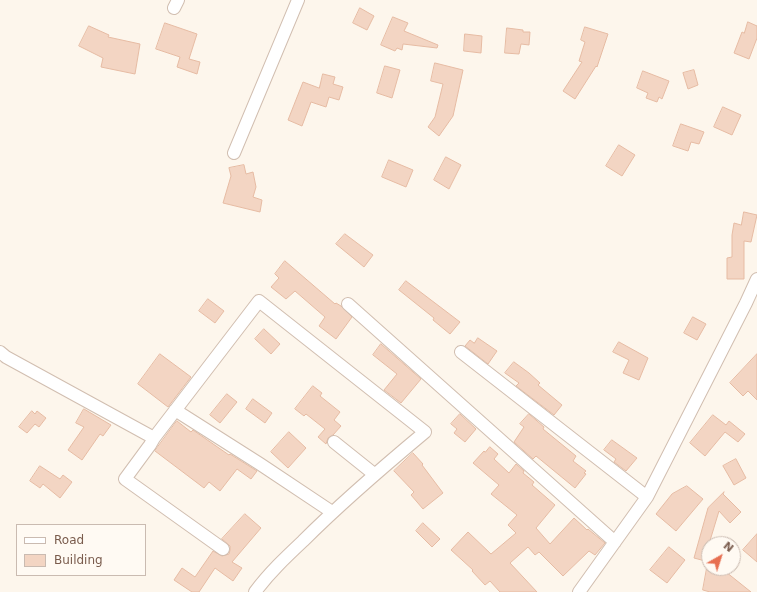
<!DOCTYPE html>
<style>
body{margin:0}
#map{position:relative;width:757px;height:592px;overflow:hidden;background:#fdf6ec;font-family:"DejaVu Sans",sans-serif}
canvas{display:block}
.legend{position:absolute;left:16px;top:524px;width:130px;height:52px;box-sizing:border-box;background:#fffaf3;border:1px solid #cabbb1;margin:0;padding:5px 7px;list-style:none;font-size:12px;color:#7a5c4d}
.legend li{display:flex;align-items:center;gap:8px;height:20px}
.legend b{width:20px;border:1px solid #cabbb1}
.north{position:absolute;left:701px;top:536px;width:40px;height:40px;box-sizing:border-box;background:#fffaf3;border:1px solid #cabbb1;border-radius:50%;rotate:39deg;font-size:11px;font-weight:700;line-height:16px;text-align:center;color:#7a5c4d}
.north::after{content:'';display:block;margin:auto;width:14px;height:18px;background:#e76f51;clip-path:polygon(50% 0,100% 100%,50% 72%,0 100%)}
</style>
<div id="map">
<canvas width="757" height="592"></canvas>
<ul class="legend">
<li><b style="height:5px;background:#fff"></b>Road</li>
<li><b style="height:11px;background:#f3d5c3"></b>Building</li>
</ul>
<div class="north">N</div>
</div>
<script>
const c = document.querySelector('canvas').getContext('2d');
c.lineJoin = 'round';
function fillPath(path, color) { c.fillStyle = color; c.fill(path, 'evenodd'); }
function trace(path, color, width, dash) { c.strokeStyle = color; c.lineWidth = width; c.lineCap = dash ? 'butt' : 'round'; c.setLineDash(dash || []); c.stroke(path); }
const building = new Path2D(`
 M360 8 374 16 367 30 353 23Z
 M393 17 408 23 404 31 438 45 437 48 403 44 402 50 397 48 395 51 381 45Z
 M748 22 757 26V38L749 59 734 53 742 32 744 33Z
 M165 23 197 34 189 59 200 62 197 74 177 67 180 57 156 49Z
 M89 26 109 35 108 37 140 44 135 74 101 67 103 58 79 46Z
 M585 27 608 34 597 67 596 66 575 99 563 91 582 62 579 61 585 42 581 40Z
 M507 28 523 30V32H530L529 45 521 44 519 54 505 53Z
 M465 34 482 36 481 53 464 51Z
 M435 63 463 70 453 116 439 136 428 127 435 117 443 84 431 81Z
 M385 66 400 70 392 98 377 93Z
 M694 70 698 85 688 89 683 73Z
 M643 71 669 81 662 99 659 97 657 102 646 98 648 93 637 88Z
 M323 74 335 77 333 84 343 87 339 100 329 97 326 107 311 102 302 126 288 120 303 82 319 88Z
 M723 107 741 115 732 135 714 127Z
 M681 124 704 132 699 144 691 142 688 151 673 146Z
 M619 145 635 155 622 176 606 166Z
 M446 157 461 165 449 189 434 180Z
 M389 160 413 170 406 187 382 177Z
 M244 165 246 174 253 172 256 187 253 197 262 200 260 212 223 203 231 176 229 168Z
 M744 212 757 215 751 242 744 241V279H727V258L732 257V235L734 223 741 225Z
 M345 234 373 255 364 267 336 244Z
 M285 261 335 304 336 303 341 306 352 317 336 339 319 326 325 317 295 291 286 299 271 287 279 278 275 274Z
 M406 281 460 322 450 334 433 320 434 318 399 290Z
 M208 299 224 311 215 323 199 311Z
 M693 317 706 324 697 340 684 333Z
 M264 329 280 344 271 354 255 339Z
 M478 338 497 351 488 364 465 346 470 340 474 343Z
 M619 342 648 358 639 380 623 373 629 360 613 352Z
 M381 344 421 379 401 403 384 390 397 374 373 355Z
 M160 354 191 377 168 407 138 384Z
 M757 354V400L748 391 743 396 730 383Z
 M514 362 529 373 540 383 538 385 562 405 554 415 516 386 519 383 505 373Z
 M313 386 322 393 320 396 340 412 334 420 341 426 333 435 328 438 326 444 318 437 325 429 306 414 304 416 295 409Z
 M227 394 237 402 220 423 210 415Z
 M253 399 272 413 265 423 246 409Z
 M84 409 111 425 103 436 100 434 82 460 68 450 84 427 76 423Z
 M32 411 35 414 37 411 46 418 39 427 35 424 27 433 19 427Z
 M460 414 476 429 465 442 454 433 457 429 451 424Z
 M529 414 544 427 543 429 576 456 573 461 586 471 584 473 586 474 575 488 536 456 533 459 514 442 524 427 520 424Z
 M713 415 726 425 729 421 745 434 738 442 725 432 705 456 690 443Z
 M177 421 191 432 193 430 229 455 230 454 257 471 251 479 237 469 220 491 209 482 204 488 155 451Z
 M289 432 306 448 288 468 271 452Z
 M612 440 637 458 626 471 614 462 616 459 604 450Z
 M490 447 498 454 494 459 509 473 516 464 524 471 523 473 534 482 532 485 555 505 536 528 550 544 574 518 587 530 588 529 605 543 595 555 589 551 563 576 539 552 535 555 528 547 510 563 537 592H500L490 581 485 585 472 571 473 570 451 550 468 532 491 554 516 533 508 525 517 515 491 494 499 485 473 463 484 451 485 452Z
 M413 453 423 464 422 465 443 493 423 509 411 495 414 492 394 471Z
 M736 459 746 478 734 485 723 466Z
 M40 466 60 479 63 475 72 482 60 498 43 484 40 488 30 481Z
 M687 486 703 499 676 531 656 514 672 494Z
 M724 492 723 494 741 512 730 523 719 511 709 544V562L694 558 708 508Z
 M245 514 261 528 232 562 242 568 233 581 215 568 199 592H192L174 580 182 568 195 577 213 551 222 556 229 554 230 550V546L222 539Z
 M423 523 440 539 432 547 416 531Z
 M757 534V562L743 550Z
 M669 547 685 560 667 583 650 570Z
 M707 568H721L751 592H710L703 590Z`);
const minor = new Path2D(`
 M174 8 178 0
 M234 153 298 0
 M348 304 615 542
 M0 352 6 357 154 438 259 301 425 432C383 467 342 502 303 541 286 557 269 573 255 592
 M461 352 647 497
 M175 410 260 464 332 512
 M154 438 150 445 125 479 223 549
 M334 442 374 474
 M579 592 647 497 746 303 757 279`);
fillPath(building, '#f3d5c3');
trace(building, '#e6bba3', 1);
trace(minor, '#d1beb0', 14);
trace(minor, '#fff', 12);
</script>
